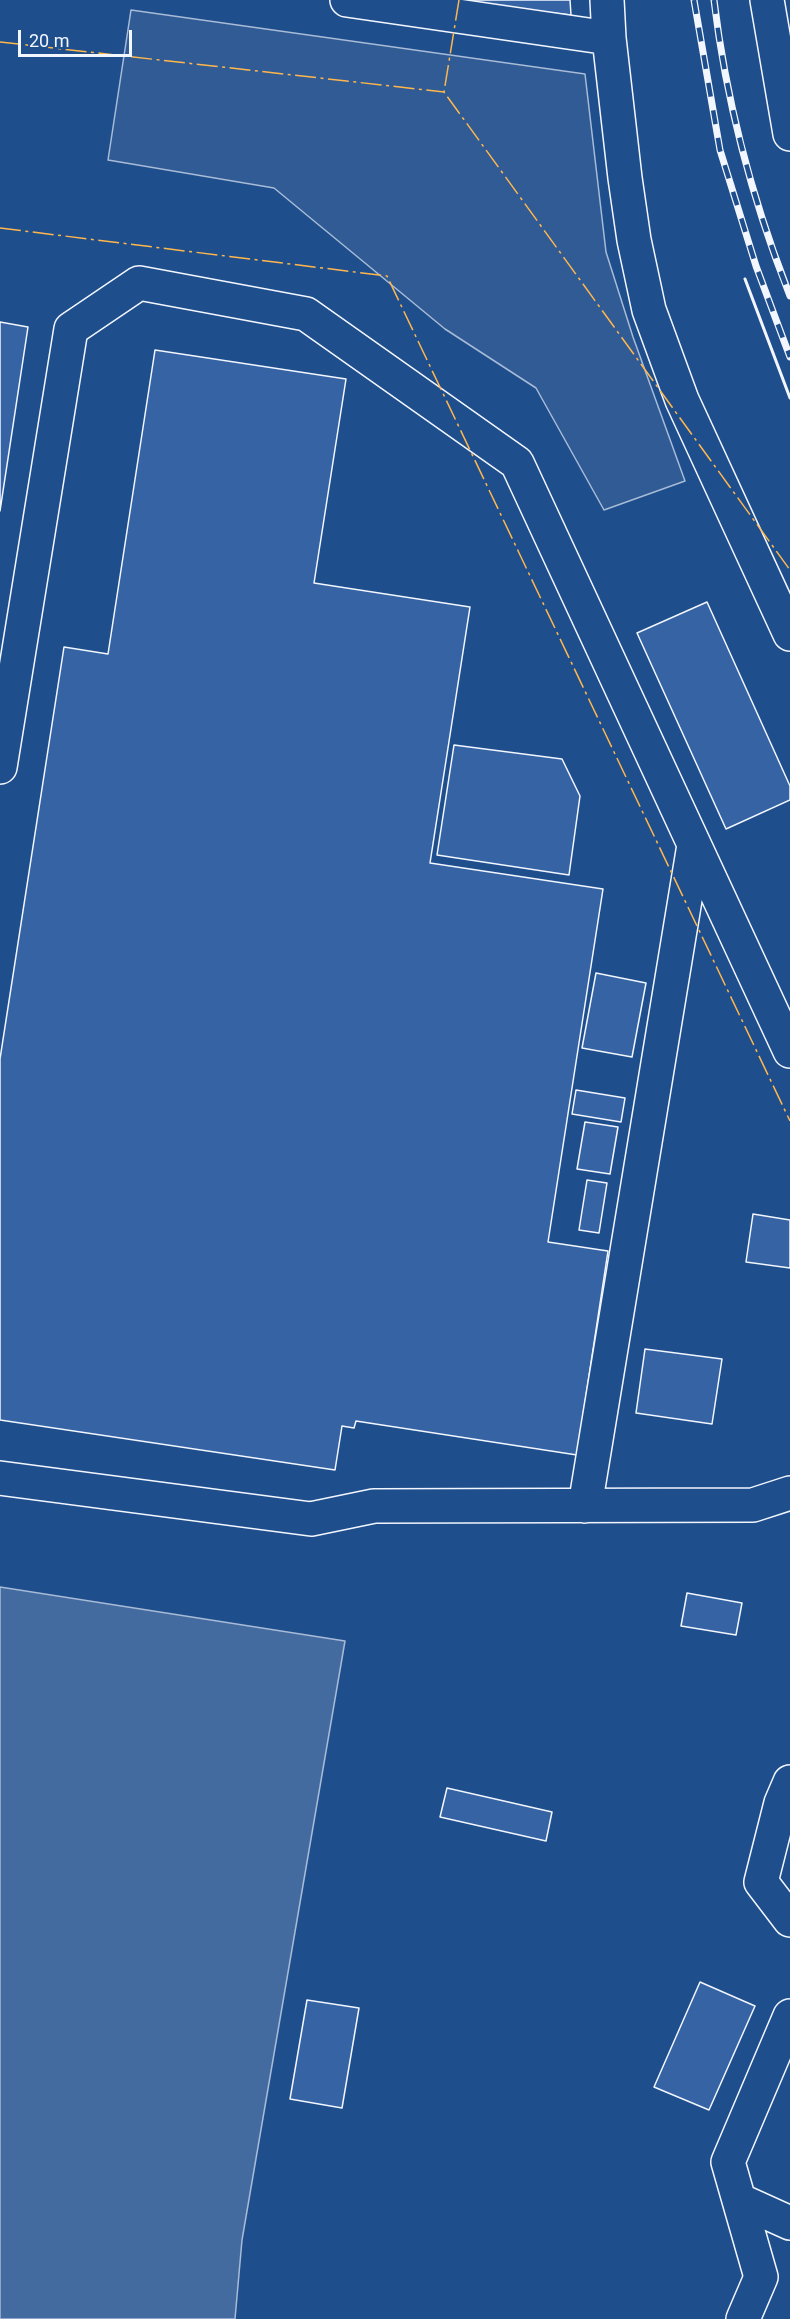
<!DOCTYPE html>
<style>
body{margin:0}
#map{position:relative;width:790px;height:2319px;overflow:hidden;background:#1f4e8c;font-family:Roboto,sans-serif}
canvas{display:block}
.scale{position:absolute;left:18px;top:30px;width:114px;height:27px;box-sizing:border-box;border:3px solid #f2f6ff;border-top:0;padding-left:8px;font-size:18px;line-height:21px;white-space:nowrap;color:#f2f6ff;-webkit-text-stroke:4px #1f4e8c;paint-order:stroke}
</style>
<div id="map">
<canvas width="790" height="2319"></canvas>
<div class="scale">20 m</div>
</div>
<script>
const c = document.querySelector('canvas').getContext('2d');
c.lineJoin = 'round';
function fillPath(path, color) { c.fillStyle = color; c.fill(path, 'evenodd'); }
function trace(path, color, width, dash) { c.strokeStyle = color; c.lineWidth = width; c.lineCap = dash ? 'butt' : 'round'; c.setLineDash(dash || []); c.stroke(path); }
const built = new Path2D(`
 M131 10 585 74 606 252 633 337 685 481 604 510 536 388 445 329 274 188 108 160Z`);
const water = new Path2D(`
 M0 1587 345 1641 242 2240 235 2319H0Z`);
const building = new Path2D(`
 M438 0H570L571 15 438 1Z
 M0 322 28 327 0 511Z
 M155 350 346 379 314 583 470 607 430 863 603 889 548 1242 608 1251 577 1455 356 1421 354 1428 342 1426 335 1470 0 1420V1059L64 647 108 654Z
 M707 602 790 786V800L726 829 637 633Z
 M454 745 562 759 580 796 569 875 437 855Z
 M596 973 646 983 632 1057 582 1048Z
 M576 1090 625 1098 621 1122 572 1114Z
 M585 1122 618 1127 610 1174 577 1169Z
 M587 1180 607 1183 599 1233 579 1230Z
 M753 1214 790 1220V1268L746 1262Z
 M645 1349 722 1359 712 1424 636 1413Z
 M687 1593 742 1603 736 1635 681 1626Z
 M447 1788 552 1812 546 1841 440 1817Z
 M700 1982 755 2006 709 2110 654 2087Z
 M307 2000 359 2008 342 2108 290 2099Z`);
const minor = new Path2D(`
 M347 0 609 38
 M607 0 609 38 625 178 634 240 649 310 682 400 790 634
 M767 0 790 134
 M0 767 71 329 139 283 306 314 517 463 790 1051
 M0 1478 311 1519 374 1506 753 1505 790 1493
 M585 1506 694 845
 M790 1782 781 1803 761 1882 790 1920
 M739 2200 790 2223
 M743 2319 761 2277 728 2162 790 2016`);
const rail = new Path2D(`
 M694 0 720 150 756 266 790 357
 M714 0C726 101 753 202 790 296`);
const wall = new Path2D(`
 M745 279 790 398`);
const power = new Path2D(`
 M459 0 444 92 790 570
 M0 42 444 92
 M0 228 387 276 790 1121`);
fillPath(built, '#305b95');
trace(built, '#a8bbd7', 1.5);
fillPath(water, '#446ba0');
trace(water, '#a8bbd7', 1.5);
fillPath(building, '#3563a3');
trace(building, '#f2f6ff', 1.5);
trace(minor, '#f2f6ff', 36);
trace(minor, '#1f4e8c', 33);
trace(rail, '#f2f6ff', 7);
trace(rail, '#1f4e8c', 4.5, [14]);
trace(wall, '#f2f6ff', 3);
trace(power, '#ffb74d', 1.5, [21, 4.5, 3, 4.5]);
</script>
